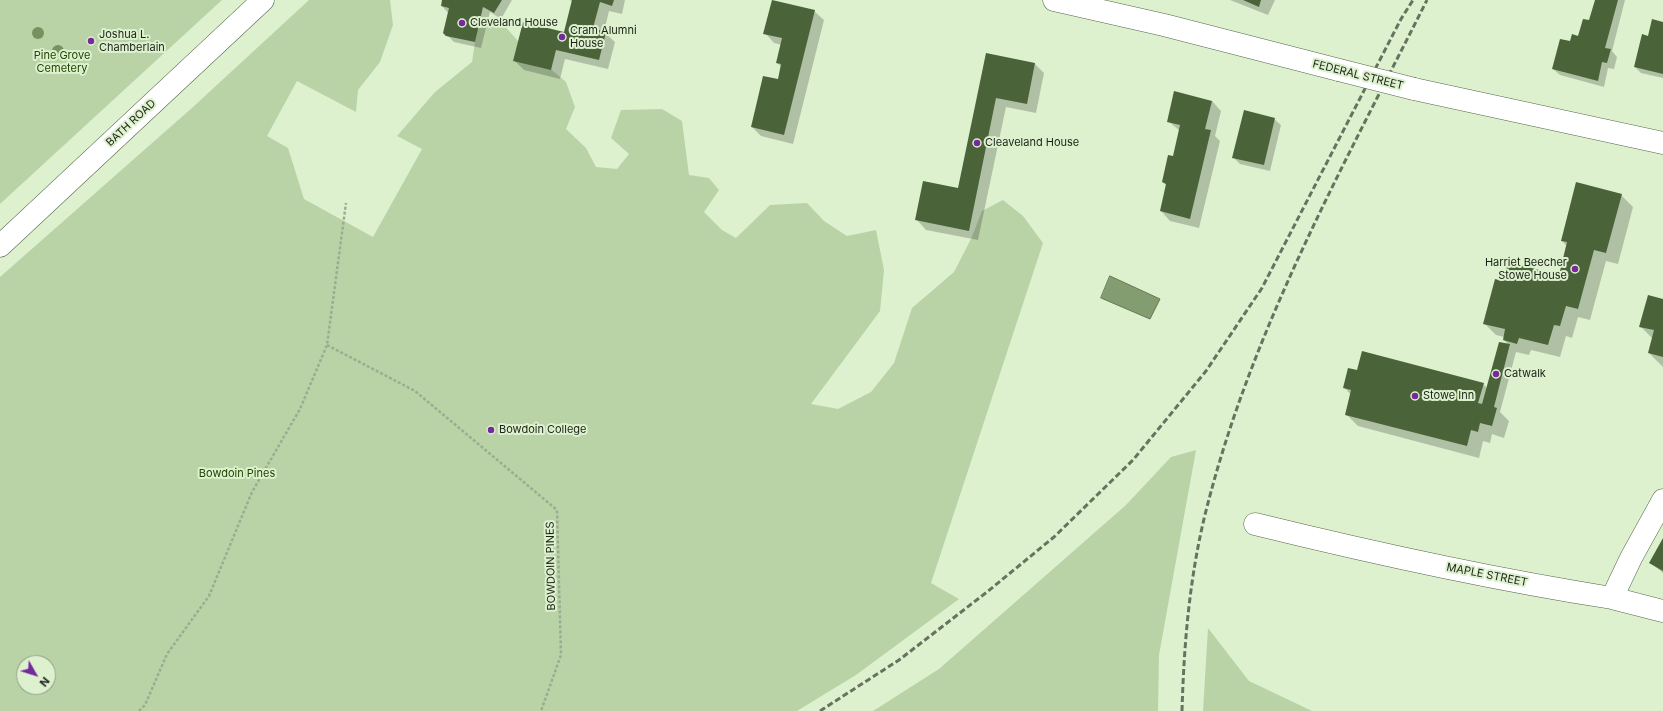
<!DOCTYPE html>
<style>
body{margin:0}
#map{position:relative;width:1663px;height:711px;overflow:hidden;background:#ddf1cf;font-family:Inter,sans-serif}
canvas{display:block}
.north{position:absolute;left:16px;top:655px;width:40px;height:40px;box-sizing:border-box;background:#ddf1cf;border:1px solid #8f9e85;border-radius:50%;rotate:129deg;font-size:11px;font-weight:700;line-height:16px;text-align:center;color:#1b2216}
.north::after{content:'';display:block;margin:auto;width:14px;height:18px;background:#76299b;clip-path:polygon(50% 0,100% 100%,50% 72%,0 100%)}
</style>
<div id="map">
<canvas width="1663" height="711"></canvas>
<div class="north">N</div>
</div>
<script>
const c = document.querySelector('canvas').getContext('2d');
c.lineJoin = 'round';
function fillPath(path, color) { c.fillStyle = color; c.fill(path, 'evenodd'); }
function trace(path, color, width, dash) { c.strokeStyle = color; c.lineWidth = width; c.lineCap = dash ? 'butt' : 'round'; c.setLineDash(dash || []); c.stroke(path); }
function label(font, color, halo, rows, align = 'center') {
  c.font = font + ' Inter,sans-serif'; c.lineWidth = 4; c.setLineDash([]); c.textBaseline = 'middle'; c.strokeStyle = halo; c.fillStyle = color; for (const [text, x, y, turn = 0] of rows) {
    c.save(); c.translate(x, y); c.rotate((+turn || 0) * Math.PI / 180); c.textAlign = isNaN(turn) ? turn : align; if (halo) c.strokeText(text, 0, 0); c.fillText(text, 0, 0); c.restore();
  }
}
const green = new Path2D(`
 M0 0H222L0 204Z
 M309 0H390L393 25 380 62 358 90 356 112 297 81 267 136 288 148 304 199 373 237 422 149 397 136 435 92 472 62 477 29 501 22 518 41 566 82 575 107 566 129 586 148 596 167 617 169 629 154 611 138 621 110 662 109 682 121 689 175 709 178 719 190 704 212 722 230 736 238 770 205 807 203 824 221 847 236 876 230 884 270 880 311 811 404 838 409 871 392 894 363 912 308 954 272 971 239 982 211 1003 200 1023 216 1043 243 931 583 959 599 856 675 797 711H0V277L193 107ZM24 663H48V687H24Z
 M1196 450 1159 655 1158 711H873L939 669 1126 505 1171 457Z
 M1208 628 1249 681 1312 711H1203Z`);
const water = new Path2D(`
 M1110 276 1160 299 1150 319 1101 298Z`);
const shadow = new Path2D(`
 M443 0H512L501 19 490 12 481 48 454 42 444 32 448 13 442 6Z
 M570 0H625L622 14 609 11 604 32 615 42 608 69 565 59 560 79 524 70 514 60 565 33 573 3Z
 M1230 0H1275L1268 15Z
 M1596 0H1625L1612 51 1617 57 1614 69 1608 68 1604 87 1560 75 1553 69 1571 43 1579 37 1590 22Z
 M814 11 824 20 793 144 761 136 752 127 778 81 782 67 777 63 782 45 774 43 765 33Z
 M1663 23V78L1641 73 1635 67 1649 37Z
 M986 54 1035 64 1044 73 1036 113 1006 107 978 240 926 230 917 220 959 190Z
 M1212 101 1221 111 1215 136 1220 141 1199 228 1170 221 1161 211 1167 186 1163 182 1174 157 1180 131 1168 121Z
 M1274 119 1281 125 1270 171 1240 164 1234 158Z
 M1621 195 1633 207 1618 264 1606 261 1590 320 1578 317 1572 338 1566 336 1560 357 1531 350 1529 355 1516 352 1500 412 1509 421 1504 438 1492 434 1490 443 1483 441 1479 458 1358 426 1346 414 1351 395 1344 387 1483 384 1487 388 1509 345 1504 340V337L1496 335 1484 323 1504 283 1560 276 1567 246 1562 241Z
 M1663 300V367L1649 353 1653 339 1640 326Z
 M1663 540V573L1651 563Z`);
const building = new Path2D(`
 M442 0H502L494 13 483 7 475 42 446 36 443 33 449 8 441 6Z
 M572 0H614L612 6 600 2 593 28 606 32 599 60 556 50 551 70 513 61 523 22 564 32Z
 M772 0 815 10 784 135 751 127 763 76 778 79 781 64 776 63 782 38 763 34Z
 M1243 0H1261L1259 7Z
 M1595 0H1618L1605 48 1611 49 1607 63 1602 62 1598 81 1552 69 1560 39 1570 41 1572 34 1578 36 1583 19 1589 20Z
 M1652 19 1663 22V74L1634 67 1642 34 1648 36Z
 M986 53 1035 63 1027 104 996 98 969 231 915 220 923 181 958 188Z
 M1174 91 1212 101 1205 129 1211 130 1190 219 1160 211 1166 184 1162 182 1168 155 1173 156 1180 125 1167 122Z
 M1244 110 1275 118 1264 165 1232 158Z
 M1576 182 1622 194 1606 253 1594 250 1578 309 1566 306 1560 326 1554 325 1548 345 1519 338 1517 344 1503 340 1505 329 1483 324 1495 279 1503 281 1508 262 1559 275 1567 242 1561 241Z
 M1648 295 1663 299V357L1648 353 1654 330 1639 327Z
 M1499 342 1510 344 1494 407 1497 408 1492 426 1480 423 1478 432 1471 430 1467 446 1345 415 1351 390 1343 388 1348 368 1357 370 1362 351 1484 383 1478 403 1482 404Z
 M1663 538V571L1649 563Z`);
const path = new Path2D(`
 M327 345 415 391 557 510 561 655 541 711
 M139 711 145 705 167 654 209 596 252 492 300 409 327 345 346 203`);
const minor = new Path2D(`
 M1054 0 1164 25 1339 70
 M1414 89 1663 143
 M1255 524C1373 553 1491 579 1612 598L1631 558 1663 500
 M1612 598 1663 611`);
const major = new Path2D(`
 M0 246 263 0`);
const rail = new Path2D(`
 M820 711 899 660 987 592 1054 537 1133 460 1206 371 1262 288 1401 19 1413 0
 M1182 711C1184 641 1190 571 1208 503 1254 325 1345 163 1427 0`);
const minorBridge = new Path2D(`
 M1339 70 1414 89`);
const trees = [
 [38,33],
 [58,51]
];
const markers = [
 [462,23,4,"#76299b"],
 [562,37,4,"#76299b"],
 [91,41,4,"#76299b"],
 [977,143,4,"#76299b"],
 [1575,269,4,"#76299b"],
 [1496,374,4,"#76299b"],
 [1415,396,4,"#76299b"],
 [491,430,4,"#76299b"]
];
const poiNames = [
 ["Cleveland House",470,23],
 ["Cram Alumni",570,31],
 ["House",570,44],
 ["Joshua L.",99,35],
 ["Chamberlain",99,48],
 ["Cleaveland House",985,143],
 ["Harriet Beecher",1567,263,"right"],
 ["Stowe House",1567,276,"right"],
 ["Catwalk",1504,374],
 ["Stowe Inn",1423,396],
 ["Bowdoin College",499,430]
];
const parkNames = [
 ["Pine Grove",62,56],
 ["Cemetery",62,69],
 ["Bowdoin Pines",237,474]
];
const streetNames = [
 ["FEDERAL STREET",1358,75,14],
 ["BATH ROAD",131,123,-43],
 ["BOWDOIN PINES",551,566,-91],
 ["MAPLE STREET",1487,575,11]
];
fillPath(green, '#b9d3a7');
fillPath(water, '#839d70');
trace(water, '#647855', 1);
fillPath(shadow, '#0003');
fillPath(building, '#4b6339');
trace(minor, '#556649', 23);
trace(major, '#556649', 23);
trace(path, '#9cac91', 2.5, [3, 2]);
trace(minor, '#fff', 22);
trace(major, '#fff', 22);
trace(rail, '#67735e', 3, [6, 3]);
trace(minorBridge, '#556649', 23, []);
trace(minorBridge, '#fff', 22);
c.fillStyle = '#77925d';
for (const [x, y] of trees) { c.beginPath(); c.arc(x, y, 6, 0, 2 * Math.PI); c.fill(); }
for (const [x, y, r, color] of markers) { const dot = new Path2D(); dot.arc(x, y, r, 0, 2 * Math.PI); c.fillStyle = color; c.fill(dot); trace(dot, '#ddf1cf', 1.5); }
label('11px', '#1b2216', '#ddf1cf', poiNames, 'left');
label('11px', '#244400', '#ddf1cf', parkNames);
label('11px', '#1b2216', '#ddf1cf', streetNames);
</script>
